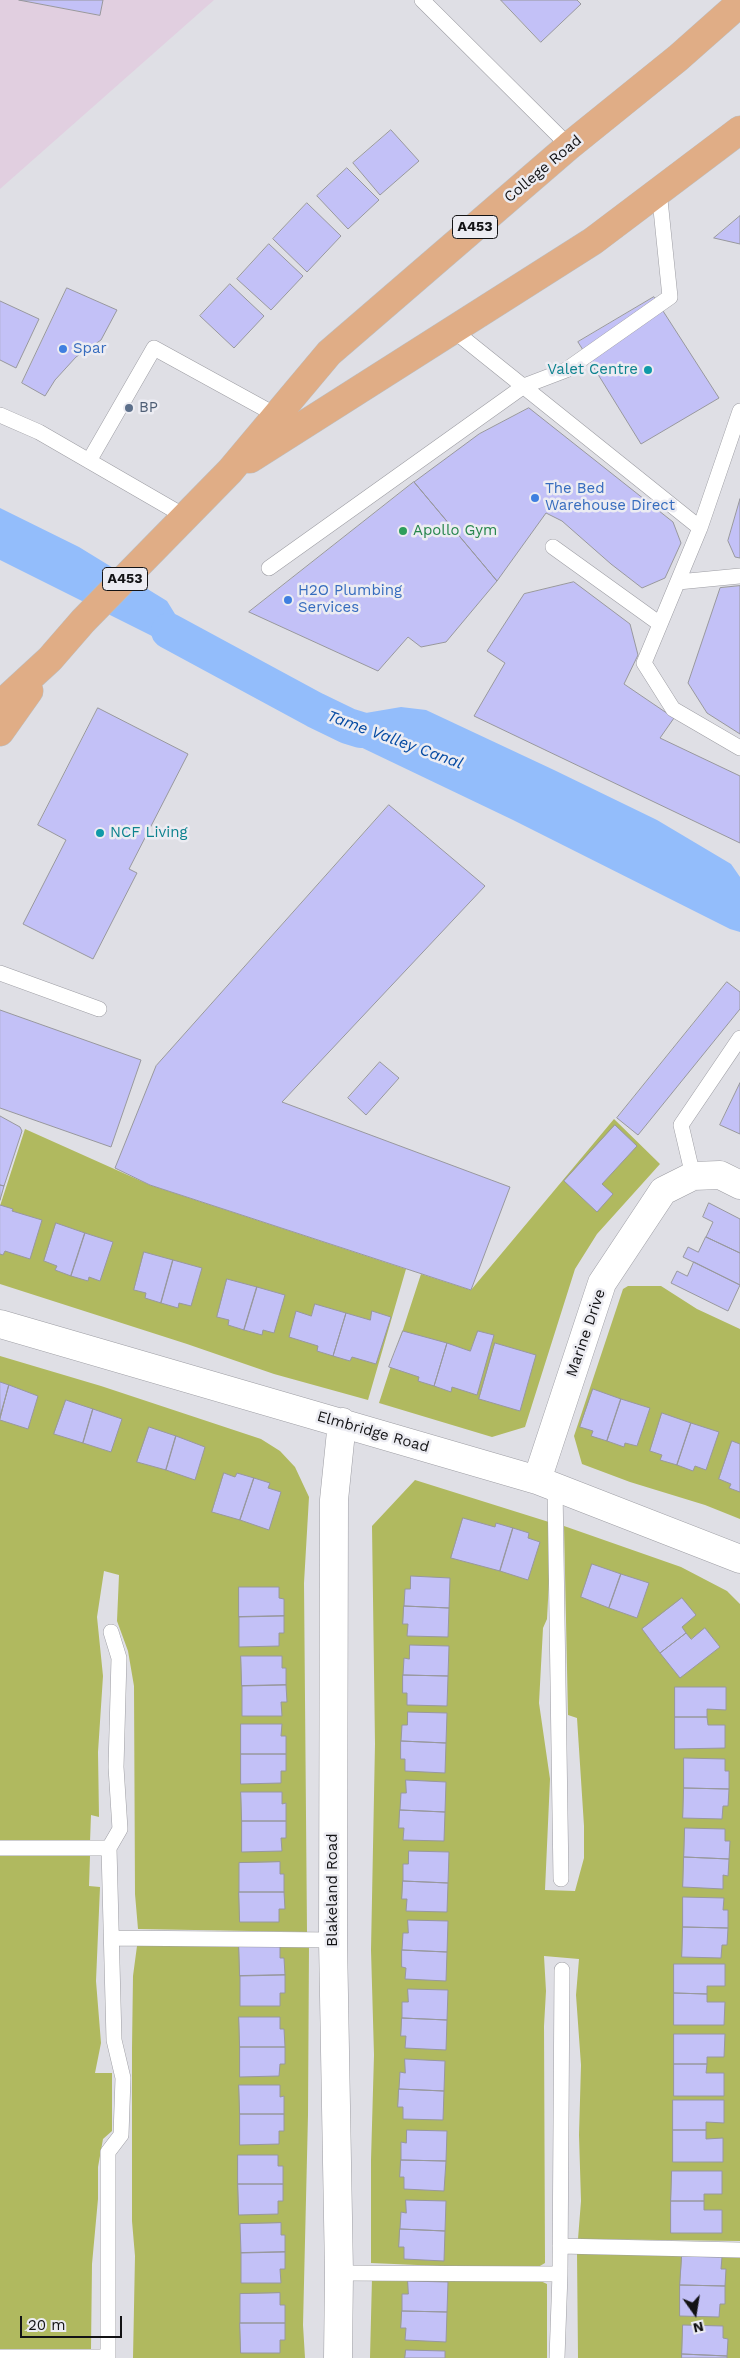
<!DOCTYPE html>
<style>
body{margin:0}
#map{position:relative;width:740px;height:2358px;overflow:hidden;background:#dfdfe5;font-family:"Work Sans",sans-serif}
canvas{display:block}
.north{position:absolute;left:670px;top:2288px;width:50px;height:50px;-webkit-text-stroke:4px #ececf2;paint-order:stroke;rotate:167deg;font-size:14px;font-weight:700;line-height:20px;text-align:center;color:#131315}
.north::after{content:'';display:block;margin:auto;width:18px;height:22px;background:#131315;clip-path:polygon(50% 0,100% 100%,50% 72%,0 100%)}
.scale{position:absolute;left:20px;top:2316px;width:102px;height:22px;box-sizing:border-box;border:2px solid #131315;border-top:0;padding-left:6px;font-size:15px;line-height:18px;white-space:nowrap;color:#131315;-webkit-text-stroke:4px #ececf2;paint-order:stroke}
</style>
<div id="map">
<canvas width="740" height="2358"></canvas>
<div class="north">N</div>
<div class="scale">20 m</div>
</div>
<script>
const c = document.querySelector('canvas').getContext('2d');
c.lineJoin = 'round';
function fillPath(path, color) { c.fillStyle = color; c.fill(path, 'evenodd'); }
function trace(path, color, width, dash) { c.strokeStyle = color; c.lineWidth = width; c.lineCap = dash ? 'butt' : 'round'; c.setLineDash(dash || []); c.stroke(path); }
function label(font, color, halo, rows, align = 'center') {
  c.font = font + ' "Work Sans",sans-serif'; c.lineWidth = 5; c.setLineDash([]); c.textBaseline = 'middle'; c.strokeStyle = halo; c.fillStyle = color; for (const [text, x, y, turn = 0] of rows) {
    c.save(); c.translate(x, y); c.rotate((+turn || 0) * Math.PI / 180); c.textAlign = isNaN(turn) ? turn : align; if (halo) c.strokeText(text, 0, 0); c.fillText(text, 0, 0); c.restore();
  }
}
const industrial = new Path2D(`
 M0 0H214L0 189Z`);
const green = new Path2D(`
 M614 1119 660 1164 597 1234 575 1269 525 1427 492 1437 379 1403 421 1274 471 1290Z
 M25 1129 150 1185 406 1269 368 1400 274 1374 187 1344 0 1284V1206Z
 M628 1286H661L697 1309 740 1329V1519L705 1505 630 1482 582 1464 574 1436 623 1289Z
 M0 1356 101 1386 261 1439 280 1451 295 1467 309 1497 304 1583 307 1932 138 1929 135 1894 134 1686 128 1651 117 1621 119 1575 104 1571 97 1617 103 1676 98 1752 99 1817 91 1815 90 1842H0Z
 M415 1480 552 1523 547 1619 543 1628 539 1703 550 1779 545 1890 575 1891 584 1858V1826L577 1718 568 1715 564 1526 681 1567 727 1591 740 1604V2241L578 2239 581 2201 579 2135 581 2065 576 1995 579 1959 544 1956 546 1991 544 2026 545 2263 533 2270 371 2263V2160L374 2055 371 1950 375 1744 372 1526Z
 M0 1854 90 1856 89 1886 100 1887 96 1981 101 2043 95 2073H112V2131L103 2139 98 2167V2199L92 2264 91 2349 88 2351 0 2350Z
 M309 1945 308 2115 303 2325 305 2358H133L135 2256 132 2221V2048L133 1976 137 1946Z
 M577 2253 740 2256V2358H578Z
 M532 2277 547 2284V2358H370L372 2278Z`);
const water = new Path2D(`
 M0 508 79 547 167 601 183 627 211 655 174 646 152 636 0 560Z
 M401 707 426 710 554 770 657 820 731 864 740 877V932L730 929 513 820 352 743 315 710 348 716Z`);
const canal = new Path2D(`
 M169 631 315 710 348 726 361 730`);
const building = new Path2D(`
 M19 0H103L100 15Z
 M501 0H577L581 4 541 42Z
 M391 130 419 161 380 195 353 163Z
 M347 168 379 200 348 229 317 196Z
 M307 203 341 236 307 272 273 239Z
 M740 216V244L714 238Z
 M269 244 303 276 271 310 237 279Z
 M230 284 264 316 234 348 200 316Z
 M67 288 117 310 101 340 76 357 55 380 45 396 22 383Z
 M654 297 719 398 641 444 578 342Z
 M0 301 39 319 16 368 0 360Z
 M529 408 673 522 681 543 665 578 642 588 611 564 562 521 546 513 497 581 414 482 479 434Z
 M414 482 497 581 446 642 421 647 408 637 378 671 249 612Z
 M740 499V558L735 557 728 541Z
 M574 582 630 624 638 655 624 684 674 718 660 738 740 776V843L474 716 505 663 487 651 524 594Z
 M740 586V734L707 713 688 683 720 588Z
 M98 708 188 754 129 869 137 873 93 959 23 924 66 840 38 825Z
 M389 805 485 886 282 1102 510 1187 471 1290 150 1185 115 1168 156 1066Z
 M727 982 740 992V1009L638 1135 617 1118Z
 M0 1010 141 1060 111 1147 0 1108Z
 M380 1062 399 1078 366 1115 348 1098Z
 M740 1083V1134L720 1125Z
 M0 1116 20 1127 22 1131 4 1186 0 1185Z
 M615 1125 637 1146 602 1184 613 1194 597 1212 564 1181Z
 M0 1185 4 1186 0 1200Z
 M709 1203 740 1219V1253L706 1237 713 1222 703 1217Z
 M0 1205 13 1209 12 1211 42 1220 30 1259 5 1251 3 1255 0 1254Z
 M56 1223 85 1233 71 1276 55 1270 57 1266 44 1261Z
 M85 1233 113 1242 100 1281 89 1277 88 1281 71 1276Z
 M706 1237 740 1253V1285L683 1257 688 1247 698 1252Z
 M144 1252 173 1260 161 1303 145 1298 146 1293 134 1290Z
 M173 1260 202 1268 191 1306 179 1303 178 1308 161 1303Z
 M694 1262 740 1285 728 1311 671 1283 677 1271 687 1276Z
 M227 1279 257 1287 244 1330 228 1325 229 1320 217 1317Z
 M257 1287 285 1295 274 1333 263 1330 262 1335 244 1330Z
 M315 1304 346 1313 333 1356 317 1351 318 1346 289 1337 296 1311 311 1316Z
 M372 1311 391 1317 376 1364 352 1357 350 1361 333 1356 346 1313 370 1320Z
 M403 1331 447 1343 434 1386 418 1381 419 1377 389 1367Z
 M478 1331 494 1335 477 1395 452 1387 451 1392 434 1386 447 1343 470 1351Z
 M495 1343 536 1355 520 1411 479 1399Z
 M0 1382 9 1385 0 1416Z
 M9 1385 38 1396 28 1429 0 1420Z
 M593 1389 621 1399 607 1441 591 1436 593 1431 580 1427Z
 M621 1399 650 1408 637 1446 625 1443 624 1447 607 1441Z
 M66 1400 93 1409 83 1443 54 1434Z
 M93 1409 122 1419 111 1452 83 1443Z
 M662 1413 691 1423 677 1465 660 1460 662 1455 650 1451Z
 M691 1423 719 1432 706 1470 695 1466 693 1471 677 1465Z
 M149 1427 176 1436 166 1470 137 1462Z
 M176 1436 205 1447 195 1480 166 1470Z
 M732 1441 740 1444V1492L729 1488 731 1484 719 1479Z
 M224 1473 235 1477 237 1473 254 1478 240 1520 212 1512Z
 M254 1478 270 1483 268 1488 281 1492 269 1530 240 1520Z
 M463 1518 495 1527 496 1523 513 1528 500 1571 451 1558Z
 M513 1528 529 1533 528 1538 540 1542 528 1580 500 1571Z
 M592 1564 621 1574 609 1608 581 1597Z
 M621 1574 649 1583 637 1618 609 1608Z
 M411 1576 450 1578 449 1608 404 1606 405 1589H410Z
 M239 1587H279V1598L284 1599V1616L239 1617Z
 M682 1598 696 1615 682 1627 686 1633 660 1653 642 1629Z
 M404 1606 449 1608 448 1637 407 1636 408 1624H403Z
 M284 1616V1633H279V1646L239 1647V1617Z
 M705 1628 720 1647 680 1678 660 1653 686 1633 691 1639Z
 M410 1645 449 1646 448 1676 403 1675 404 1658 409 1659Z
 M241 1656H282V1668H286V1685L242 1686Z
 M403 1675 448 1676 447 1706 407 1705V1693H403Z
 M286 1685 287 1702H281L282 1716H242V1686Z
 M675 1687H726V1710L707 1709V1717H675Z
 M408 1712 447 1713 446 1743 401 1741 402 1725H407Z
 M675 1717H707L708 1725H725V1748L675 1749Z
 M241 1724H282L281 1736H286V1754H241Z
 M401 1741 446 1743 445 1773 405 1771V1759H401Z
 M241 1754H286V1771H281V1783L241 1784Z
 M684 1758 725 1759V1771H729V1789L684 1788Z
 M406 1780 446 1782 445 1812 400 1810 401 1793H406Z
 M684 1788 729 1789 728 1806H723L722 1819 683 1818Z
 M241 1792H282V1804L286 1803V1821H242Z
 M400 1810 445 1812 444 1841 403 1840 404 1828H399Z
 M242 1821H286V1838H281L282 1851 242 1852Z
 M685 1828 725 1829V1841H730L729 1859 684 1857Z
 M409 1851 449 1852 448 1883 403 1881V1864H408Z
 M684 1857 729 1859 728 1876 723 1875V1889L683 1887Z
 M280 1862V1874H284V1892H239V1863Z
 M403 1881 448 1883 447 1912 406 1911 407 1899H402Z
 M239 1892H284L285 1909H279V1922H240Z
 M683 1897 724 1898 723 1910H728V1928L683 1927Z
 M408 1920 448 1921 447 1952 402 1950 403 1933H408Z
 M683 1927 728 1928 727 1945H722L721 1958 682 1957Z
 M239 1946H280V1958H284L285 1975 240 1976Z
 M402 1950 447 1952 446 1981 405 1979 406 1968 402 1967Z
 M674 1964H725V1986H707V1994L674 1993Z
 M285 1975V1993H280V2006H240V1976Z
 M408 1989 448 1990 447 2020 402 2018V2002H408Z
 M674 1993 707 1994V2002H725L724 2025H674Z
 M239 2017H280V2029H284L285 2047H240Z
 M402 2018 447 2020 446 2050 405 2048 406 2036H401Z
 M674 2034H725L724 2057H707V2064H674Z
 M240 2047H285V2064H280L279 2076 240 2077Z
 M405 2059 445 2061 444 2091 399 2089 400 2072 405 2073Z
 M674 2064H707L706 2073H724V2096H674Z
 M239 2085H280V2097L284 2096V2114H240Z
 M399 2089 444 2091 443 2120 403 2119V2107H398Z
 M673 2100H724V2123L706 2122V2130H673Z
 M240 2114H284V2131H279V2144L240 2145Z
 M407 2130 447 2131 446 2161 401 2160V2142L406 2143Z
 M673 2130H706V2139L723 2138V2162H673Z
 M238 2155H278V2166H283V2184H238Z
 M401 2160 446 2161 444 2191 404 2189V2177H400Z
 M672 2171H722V2194H704V2201H671Z
 M238 2184H283V2201H278V2214L239 2215Z
 M406 2200 446 2201 445 2231 400 2229 401 2212 406 2213Z
 M671 2201H704V2210H722V2233H671Z
 M281 2223V2235H285V2252L241 2253 240 2224Z
 M400 2229 445 2231 444 2261 404 2259V2247H399Z
 M285 2252V2269H280L281 2283H241V2253Z
 M682 2256 722 2257 721 2269H726L725 2286 680 2285Z
 M408 2281 448 2282 447 2312 402 2311V2294H408Z
 M680 2285 725 2286V2304H720L719 2317 680 2316Z
 M280 2293V2305H285V2323H240V2294Z
 M402 2311 447 2312 446 2342 405 2340 406 2328H401Z
 M240 2323H285V2340H280V2353H241Z
 M683 2325 723 2326V2338L728 2339 727 2356 682 2354Z
 M406 2350 445 2351V2358H405Z
 M682 2354 727 2356V2358H682Z`);
const service = new Path2D(`
 M422 0 569 146
 M453 330 700 528 644 663 673 709 740 748
 M0 415 39 432 186 517
 M89 461 154 348 276 415
 M700 528 740 411
 M553 547 660 624
 M269 568 524 386 566 370 670 297 659 190
 M678 582 740 576
 M0 973 99 1009
 M693 1176 681 1125 740 1038
 M555 1486 561 1879
 M0 1848H109
 M112 1938 333 1940
 M560 2246 740 2250
 M339 2273 560 2274
 M0 2357H108
 M108 2358V2152L121 2135 123 2078 114 2040 109 1848 120 1829 116 1767 119 1658 111 1632
 M557 2358 560 2274 562 1970`);
const minor = new Path2D(`
 M0 1324 537 1480 740 1559
 M537 1480 602 1283 663 1191 693 1176 720 1175 740 1185
 M338 2358 339 2273 333 1940 334 1500 342 1422`);
const primary = new Path2D(`
 M250 459 593 241 740 130
 M0 705 50 659 83 621 230 471 329 353 569 146 678 58 740 3
 M0 732 29 691`);
const markers = [
 [63,349,5,"#3f7fe0"],
 [648,370,5,"#0f9aa8"],
 [129,408,5,"#5c6f8a"],
 [535,498,5,"#3f7fe0"],
 [403,531,5,"#2e9e5b"],
 [288,600,5,"#3f7fe0"],
 [100,833,5,"#0f9aa8"]
];
const shields = [
 [475,227,45],
 [125,579,45]
];
const shieldNames = [
 ["A453",475,227],
 ["A453",125,579]
];
const streetNames = [
 ["College Road",543,169,-40],
 ["Marine Drive",586,1333,-71],
 ["Elmbridge Road",373,1432,16],
 ["Blakeland Road",333,1890,-90]
];
const shopNames = [
 ["Spar",73,349],
 ["The Bed",545,489],
 ["Warehouse Direct",545,506],
 ["H2O Plumbing",298,591],
 ["Services",298,608]
];
const cultureNames = [
 ["Valet Centre",638,370],
 ["NCF Living",110,833,"left"]
];
const serviceNames = [
 ["BP",139,408]
];
const leisureNames = [
 ["Apollo Gym",413,531]
];
const waterNames = [
 ["Tame Valley Canal",395,740,20]
];
fillPath(industrial, '#e1cfe0');
fillPath(green, '#b0b95f');
fillPath(water, '#93bdfb');
trace(canal, '#93bdfb', 36);
fillPath(building, '#c3c1f7');
trace(building, '#98989d', 1);
trace(service, '#9d9da3', 16);
trace(minor, '#9d9da3', 29);
trace(primary, '#bdbdbd', 29);
trace(service, '#fff', 15);
trace(minor, '#fff', 28);
trace(primary, '#e0ad86', 28);
for (const [x, y, r, color] of markers) { const dot = new Path2D(); dot.arc(x, y, r, 0, 2 * Math.PI); c.fillStyle = color; c.fill(dot); trace(dot, '#ececf2', 2); }
for (const [x, y, w] of shields) { const box = new Path2D(); box.roundRect(x - w / 2, y - 11.5, w, 23, 4); c.fillStyle = '#ececf2'; c.fill(box); trace(box, '#131315', 1); }
label('bold 14px', '#131315', null, shieldNames);
label('15px', '#131315', '#ececf2', streetNames);
label('15px', '#366cbe', '#ececf2', shopNames, 'left');
label('15px', '#0d838f', '#ececf2', cultureNames, 'right');
label('15px', '#4e5e75', '#ececf2', serviceNames, 'left');
label('15px', '#27864d', '#ececf2', leisureNames, 'left');
label('italic 16px', '#064ba3', '#ececf2', waterNames);
</script>
